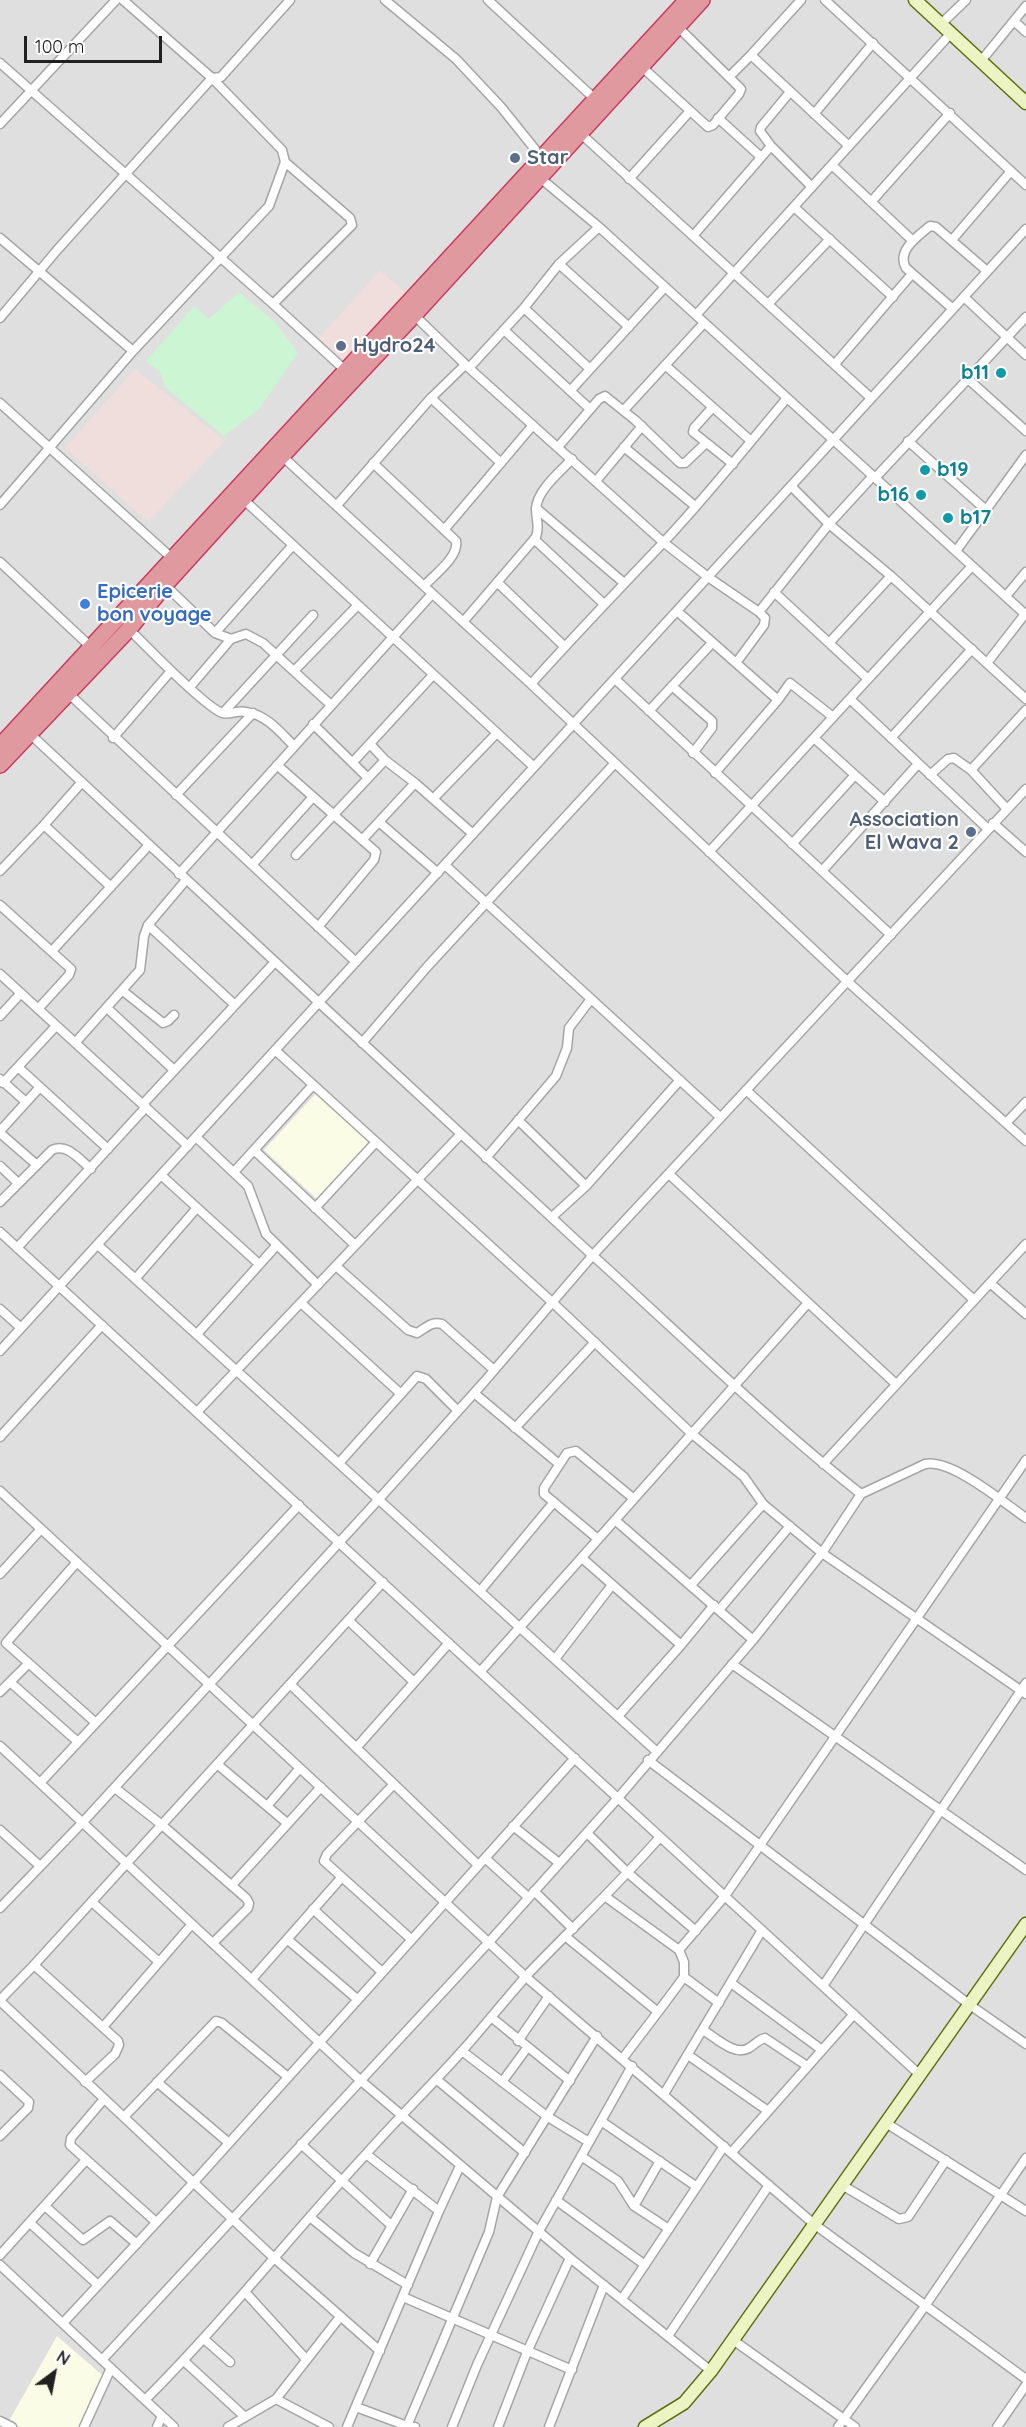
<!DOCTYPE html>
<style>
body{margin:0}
#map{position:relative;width:1026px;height:2427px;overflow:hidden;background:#f1efe9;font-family:Quicksand,sans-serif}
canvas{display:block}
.north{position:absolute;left:24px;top:2343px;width:60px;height:60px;-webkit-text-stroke:4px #fff;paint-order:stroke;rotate:32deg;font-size:16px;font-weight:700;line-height:24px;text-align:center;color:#212121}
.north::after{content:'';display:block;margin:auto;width:21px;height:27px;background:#212121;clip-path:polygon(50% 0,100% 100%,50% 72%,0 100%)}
.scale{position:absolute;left:24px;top:36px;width:138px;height:27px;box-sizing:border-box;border:3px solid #212121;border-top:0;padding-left:8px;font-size:18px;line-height:21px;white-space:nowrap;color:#212121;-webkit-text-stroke:4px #fff;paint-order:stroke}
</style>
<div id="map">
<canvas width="1026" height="2427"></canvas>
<div class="north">N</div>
<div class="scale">100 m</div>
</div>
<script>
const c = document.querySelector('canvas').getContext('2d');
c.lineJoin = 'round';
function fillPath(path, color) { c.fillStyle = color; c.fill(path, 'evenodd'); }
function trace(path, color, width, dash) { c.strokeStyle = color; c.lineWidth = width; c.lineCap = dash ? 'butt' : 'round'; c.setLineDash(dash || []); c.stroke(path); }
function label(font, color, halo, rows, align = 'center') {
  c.font = font + ' Quicksand,sans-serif'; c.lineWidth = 4.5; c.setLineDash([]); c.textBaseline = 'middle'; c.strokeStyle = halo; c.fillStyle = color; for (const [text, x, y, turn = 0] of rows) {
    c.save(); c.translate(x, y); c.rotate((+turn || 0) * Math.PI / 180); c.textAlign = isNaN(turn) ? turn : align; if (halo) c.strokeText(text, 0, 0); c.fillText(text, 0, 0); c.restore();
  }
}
const residential = new Path2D(`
 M0 0H1026V2427H0Z`);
const commercial = new Path2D(`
 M380 270 407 294 343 363 317 340Z
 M135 369 225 441 148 522 65 448Z`);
const education = new Path2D(`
 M319 1090 373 1139 318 1200 264 1150Z
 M57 2336 108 2380 79 2427H19L9 2421Z`);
const park = new Path2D(`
 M239 292 276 323 298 353 258 410 224 436 165 387 161 373 146 361 194 306 209 319Z`);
const street = new Path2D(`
 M385 0 456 59 501 107 542 158
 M488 0 596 100
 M801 0 751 55 849 146
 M825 0 1026 185
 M1014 21 1026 32
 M941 24 966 0
 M981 61 1026 6
 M0 63 273 304 346 371
 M642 67 708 127 713 125 739 94 741 89 678 27
 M730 76 751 55
 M814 114 873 43
 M718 118 761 157
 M0 124 116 0
 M580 133 871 398
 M771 146 760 131 761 127 790 92
 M832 165 913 241
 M539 177 599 227 1026 615
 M629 179 690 111
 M871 202 950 113
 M794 207 893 297
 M693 236 771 146 812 187
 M0 238 133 351
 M952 240 1011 171
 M559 264 629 327
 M964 297 1026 355
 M769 303 830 239
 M273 304 352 225 350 218 285 162
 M524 308 590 369
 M953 309 906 268C896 251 918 236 930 226L936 227 987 271
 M414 315 469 368 663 542 708 577 759 612 829 524 873 476
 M696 315 951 33
 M0 318 58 249 212 78 221 77 290 0
 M504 330 590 409
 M835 364 911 275
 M665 365 751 441
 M469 368 524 308 559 264 599 227
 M968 379 1026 431
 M571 390 665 287
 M431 398 501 463
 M0 403 173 559
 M712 408 694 428 693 432 733 464
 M624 410 704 323
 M908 441 986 510 1026 455
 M558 447 599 399 605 396 635 420 680 463H685L706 443
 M624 447 695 506
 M282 456 531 684 848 982 1026 1141
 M373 463 456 541C459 557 434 575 424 586
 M875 478 1026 317
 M596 481 642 426
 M791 486 829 524 891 576 1026 699
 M243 499 534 767
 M0 505 133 351 269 206 285 162 282 150 212 78 123 0
 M337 505 431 398 465 365
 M536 508 624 583
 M444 530 533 425
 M534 539 604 604
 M956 551 986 510
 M0 562 92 648
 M497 582 565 647
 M165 585 215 633 231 639 246 634 263 643 331 705
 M774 592 868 679
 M1006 596 1026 572
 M677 611 778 700 715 773
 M463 622 536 537C540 527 536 520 536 509 537 490 560 472 572 459
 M129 629C143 643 208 710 223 713 229 715 238 710 246 712 267 715 280 732 294 746
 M215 633 293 545
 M829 643 891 576
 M736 663 764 625 765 618 759 612
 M987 663 1025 614
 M294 671 358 605
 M615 679 891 935
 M531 684C574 636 618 590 662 544 706 497 746 447 787 398
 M672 686 712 721V728L693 753
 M190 687 231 639
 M68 693 356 962
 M850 699 988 829
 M778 700 790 683 833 717
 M649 711 712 643
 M223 713 313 615
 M313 724 367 777
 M29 733C216 906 402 1081 590 1253 680 1334 766 1419 861 1494
 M113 738 171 671
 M814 738 885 802
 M891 738 972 649
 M370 744 385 760
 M353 762 433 675
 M277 765 376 852 374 860 318 927
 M971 770 1026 710
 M930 775 948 759 954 758 971 770 1007 809
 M176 795 253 713
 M433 799 497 733
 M379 822 438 873
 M993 823 1026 852
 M44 825 111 887
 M362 840 415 783
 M792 844 855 775
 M709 852 972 566
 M296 855 385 760 415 783 473 834
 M252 865 313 797
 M445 865 720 1117
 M0 871 44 825 82 782
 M822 871 918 764
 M179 874 432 594
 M0 905 71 969 69 975 38 1009
 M148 925 235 1005
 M52 951 149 845
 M0 974 188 1146
 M123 991 163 1023 168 1021 174 1015
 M107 1008 174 1070
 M0 1016 21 993
 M75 1043 140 970 144 936 148 925 186 880
 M362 1043 427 967 615 763
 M275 1050 552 1302 691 1433 744 1477 763 1504 822 1553 1026 1694
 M18 1067 108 1149
 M0 1079 26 1102
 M3 1083 56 1026
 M746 1090 974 1300
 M143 1104 275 962
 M518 1120 586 1186
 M1006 1123 1026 1102
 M0 1131 40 1087
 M0 1133 37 1165
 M196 1137 248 1186 266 1234 318 1285
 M254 1150 355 1245
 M486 1158 556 1076 567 1048 569 1028 591 999
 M0 1166 18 1183
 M234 1172 313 1085
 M161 1175 259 1264
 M670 1175 896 1384
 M0 1202 52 1150C67 1143 79 1159 91 1169
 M315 1208 376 1142
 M552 1217 586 1186 680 1080
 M0 1232 920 2075
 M99 1246 656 1751
 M17 1248 146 1107
 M336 1266 408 1330 417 1333C426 1328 431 1321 442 1324L494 1370
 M136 1278 196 1209
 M990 1283 1026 1314
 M301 1303 401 1394
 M0 1309 21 1328
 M197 1334 276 1246
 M0 1351 1026 229
 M474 1393 559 1464
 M197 1412 460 1135
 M515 1428 595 1342
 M0 1437 102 1325
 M339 1463 417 1376 426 1379 458 1411
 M823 1464 1026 1244
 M0 1491 526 1977 814 2224 1026 2379
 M615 1520 753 1640
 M598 1539 544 1494V1488L567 1453 576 1451 634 1499
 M582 1558 681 1645 618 1716
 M77 1562 6 1643 96 1723
 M0 1574 41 1529
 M691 1585 763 1504
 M480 1591 554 1502
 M719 1610 790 1526
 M348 1620 414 1682
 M681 1645 714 1605
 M555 1659 612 1585
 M732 1664 1026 1870
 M480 1672 808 1303
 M10 1682 78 1742
 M290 1684 478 1865
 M0 1692 28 1664
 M0 1746 360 2080 570 2258 711 2371
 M356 1748 449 1643
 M648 1760 970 2005 1026 2044
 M217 1764 287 1823
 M40 1783 299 1505
 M394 1784 327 1854 324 1861 411 1939
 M115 1788 162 1825 246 1898 249 1903 248 1908 213 1943
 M267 1806 300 1768
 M513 1826 559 1863
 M0 1830 40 1866
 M587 1833 628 1873 696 1931
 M485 1858 528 1897
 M232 1885 321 1787
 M534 1891 573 1929
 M606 1897 679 1950 684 1962V1977L719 2003
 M92 1902 159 1962
 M0 1908 83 1822 379 1499 484 1382 593 1255 1026 789
 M313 1909 382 1972
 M565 1936 658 2012 684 1977
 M287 1939 357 1999
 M679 1950 725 1896 1026 1460
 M34 1965 118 2041 119 2045 115 2054 85 2082
 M252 1979 342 1877
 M731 1983 822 2050
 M823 1986 1026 1683
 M0 2000 34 1965 383 1582
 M0 2001 273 2257 380 2351
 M491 2017 570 2081
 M103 2027 192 1924
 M703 2030C715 2037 735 2057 749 2048 756 2044 757 2040 765 2038L807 2066
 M518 2041 549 1996
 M462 2051 548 2117 589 2142
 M688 2055 768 2111
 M623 2058 658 2012
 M0 2075 29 2102 28 2108 0 2136
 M436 2079 525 2153
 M157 2082 229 2143
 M502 2082 527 2048
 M664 2094 762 1930
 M104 2099 71 2138 70 2145 156 2222
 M124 2117 216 2021 222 2023 288 2077
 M601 2121 697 2187
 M886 2123 1026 2211
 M301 2144 391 2225
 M732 2152 854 2014
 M366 2154 439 2211
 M581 2156 618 2181 634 2206 669 2229
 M842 2185 899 2219 908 2217 946 2160
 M556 2200 645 2265
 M45 2206 83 2240 110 2221 137 2244
 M634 2206 660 2161
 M310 2217 354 2253 408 2285
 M30 2223 98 2285
 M0 2255 86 2160
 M370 2264 413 2189
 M0 2265 174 2427
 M246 2293 306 2359
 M403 2297 572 2370
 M622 2299 724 2146
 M63 2323 194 2182 575 1758
 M668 2336 769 2185
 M204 2339 230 2362
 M733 2340 855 2427
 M102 2360 489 1942 618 1798 753 1640 822 1553 861 1494 925 1464C952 1459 1003 1502 1026 1518
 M184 2361 245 2417
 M276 2399 340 2317
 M145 2400C224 2321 292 2234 367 2153 398 2118 432 2085 463 2050 485 2025 506 1999 528 1974 572 1928 618 1885 660 1837
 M356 2407 407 2426
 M0 2421 12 2427
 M84 2427 111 2368
 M157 2427 162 2416
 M228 2427 276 2399 329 2427
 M347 2427 439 2211 460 2166
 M415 2427 407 2426 489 2232 497 2197 597 2036
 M452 2427 477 2365 539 2231 632 2066
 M498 2427 527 2352 570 2258
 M549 2427 604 2285
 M838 2427 925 2306 1026 2158
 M997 2427 1026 2385`);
const secondary = new Path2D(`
 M915 0 1026 103
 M645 2427 684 2403 711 2371 1026 1924`);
const highway = new Path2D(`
 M0 746 687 0
 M0 765 129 629 165 585 282 456 414 315 702 0`);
const markers = [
 [515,158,6,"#5c6f8a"],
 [341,346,6,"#5c6f8a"],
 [1001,373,6,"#0f9aa8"],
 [925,470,6,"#0f9aa8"],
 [921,495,6,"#0f9aa8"],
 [948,518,6,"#0f9aa8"],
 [85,604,6,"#3f7fe0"],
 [971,832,6,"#5c6f8a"]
];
const serviceNames = [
 ["Star",527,158],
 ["Hydro24",353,346],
 ["Association",959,820,"right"],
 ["El Wava 2",959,843,"right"]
];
const cultureNames = [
 ["b11",989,373],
 ["b19",937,470,"left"],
 ["b16",909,495],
 ["b17",960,518,"left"]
];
const shopNames = [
 ["Epicerie",97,592],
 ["bon voyage",97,615]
];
fillPath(residential, '#dfdfdf');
fillPath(commercial, '#efdedb');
fillPath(education, '#fafce6');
fillPath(park, '#ccf5d3');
trace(street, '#a5a5a5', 11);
trace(secondary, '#5d7110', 15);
trace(highway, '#cb3a5d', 18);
trace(street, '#fff', 8);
trace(secondary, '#edf4c4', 12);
trace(highway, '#e0999f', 15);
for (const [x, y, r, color] of markers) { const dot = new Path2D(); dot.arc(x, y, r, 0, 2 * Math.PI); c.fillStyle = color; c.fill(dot); trace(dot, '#fff', 2); }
label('bold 20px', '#4e5e75', '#fff', serviceNames, 'left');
label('bold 20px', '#0d838f', '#fff', cultureNames, 'right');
label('bold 20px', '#366cbe', '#fff', shopNames, 'left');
</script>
